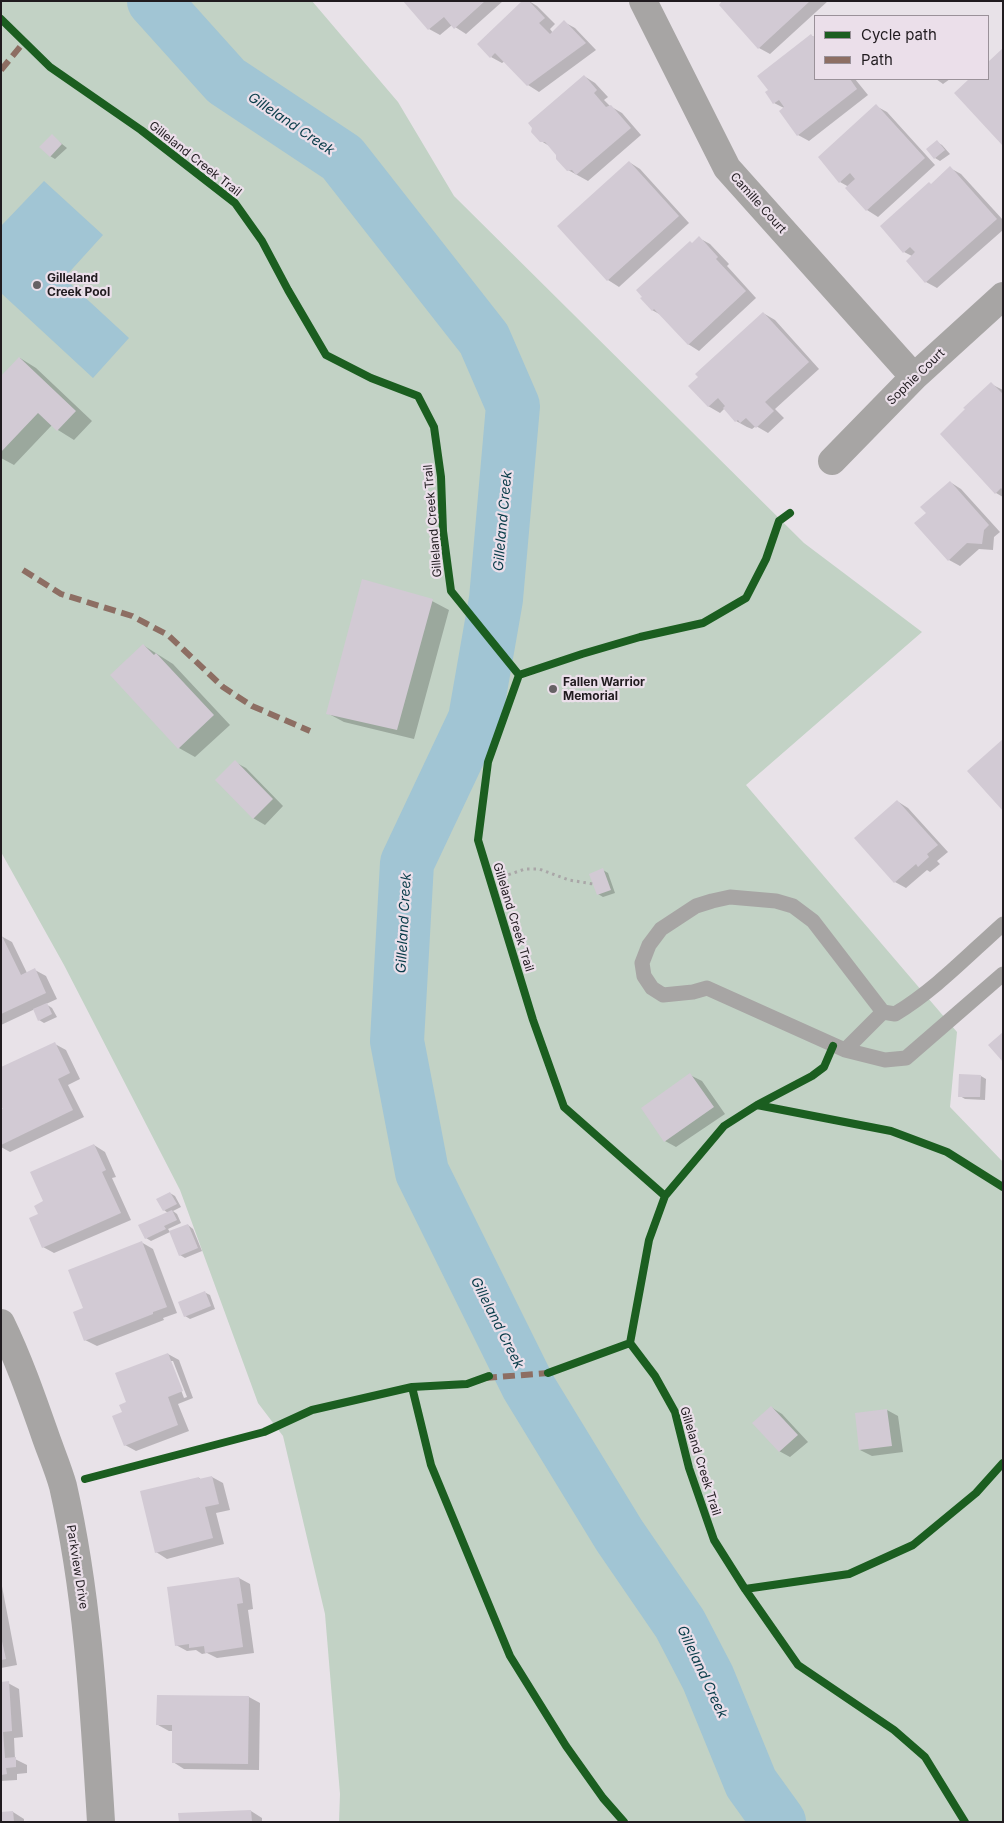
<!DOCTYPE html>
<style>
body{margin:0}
#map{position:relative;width:1004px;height:1823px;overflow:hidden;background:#e8e2e8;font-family:Inter,sans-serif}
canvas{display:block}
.frame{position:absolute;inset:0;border:2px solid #201b1f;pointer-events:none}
.legend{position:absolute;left:814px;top:15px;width:175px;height:65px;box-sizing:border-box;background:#ebdfea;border:1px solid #9a9199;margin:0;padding:6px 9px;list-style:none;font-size:15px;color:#201b1f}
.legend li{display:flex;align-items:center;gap:10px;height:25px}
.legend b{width:25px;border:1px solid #9a9199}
</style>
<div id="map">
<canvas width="1004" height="1823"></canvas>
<div class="frame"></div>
<ul class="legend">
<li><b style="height:6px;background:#1b5e20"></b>Cycle path</li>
<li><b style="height:6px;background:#8d6e63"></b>Path</li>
</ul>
</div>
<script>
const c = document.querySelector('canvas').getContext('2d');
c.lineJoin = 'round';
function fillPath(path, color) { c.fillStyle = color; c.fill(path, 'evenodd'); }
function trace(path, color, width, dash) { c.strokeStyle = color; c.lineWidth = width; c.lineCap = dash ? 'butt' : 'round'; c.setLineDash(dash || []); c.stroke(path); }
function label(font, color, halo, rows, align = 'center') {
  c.font = font + ' Inter,sans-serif'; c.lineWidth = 4.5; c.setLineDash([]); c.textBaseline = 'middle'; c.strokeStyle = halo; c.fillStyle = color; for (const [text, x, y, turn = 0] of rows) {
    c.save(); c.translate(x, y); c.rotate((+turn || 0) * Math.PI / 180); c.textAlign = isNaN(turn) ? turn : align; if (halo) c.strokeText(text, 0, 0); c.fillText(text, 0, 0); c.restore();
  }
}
const green = new Path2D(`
 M1 1H312L398 102 454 196 804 543 922 632 746 785 957 1032 950 1107 1003 1162V1822H339L340 1794 325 1614 283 1436 258 1403 180 1190 64 965 1 852Z`);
const water = new Path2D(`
 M44 181 103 235 64 278 129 338 93 378 1 293V226Z`);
const shadow = new Path2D(`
 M405 1H503L466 34 452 25 440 35 429 29Z
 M529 1 537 6 555 24 550 29 553 33 564 22 575 28 596 50 539 92 528 85 505 61 502 63 491 57Z
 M724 1H828L770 54 759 48Z
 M811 36 815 37V79H855L868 95 809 141 798 135 784 108 774 103Z
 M584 76 595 83 608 97 604 100 610 106 622 113 641 135 588 181 568 170 551 147 541 141Z
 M936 79H950L943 84Z
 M876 106 887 112 935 165 878 217 867 210 847 188 849 187 840 182Z
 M52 136 67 148 55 159 50 156Z
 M937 142 942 145 950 154 940 161 935 158Z
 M629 162 640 169 689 223 619 287 608 280Z
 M950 168 961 174 1003 220V230L937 288 926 282 912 256 904 252 931 185Z
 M699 238 710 244 729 264 727 266 756 298 699 351 688 344 661 315 652 310 644 297Z
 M763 313 775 320 819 369 775 409 784 418 768 433 756 426 752 429 747 427 736 421 725 408 720 413 708 406Z
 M20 358 36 368 92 421 74 440 58 430 52 425 14 465 1 458V378Z
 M991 384 1003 390V497L996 493Z
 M950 482 961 489 1000 532 994 537 993 550 979 549 960 566 949 560Z
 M432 601 449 610 414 739 344 722 327 713Z
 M143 645 173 664 230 725 195 757 179 748Z
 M235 762 246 768 283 806 265 825 253 818Z
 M897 801 908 808 948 852 937 861 940 864 930 872 927 870 906 888 895 882 856 838Z
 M603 870 608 873 615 893 603 897 598 894Z
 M1 936 12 942 27 973 35 970 46 976 57 999 46 1004 52 1008 57 1017 44 1023 39 1020 35 1009 1 1025Z
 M55 1044 66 1050 80 1079 68 1085 84 1117 10 1152 1 1147V1111L4 1109Z
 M690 1075 702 1081 725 1114 676 1147 665 1141Z
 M981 1076 986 1079 985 1100 965 1099 960 1096Z
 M94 1145 105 1152 116 1177 112 1178 131 1220 54 1253 43 1247 40 1215 45 1202Z
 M170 1193 175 1196 181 1207 173 1211 177 1214 181 1223 168 1229 170 1232 151 1241 146 1238 168 1213 164 1210Z
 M188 1225 193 1229 202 1251 185 1258 180 1255Z
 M141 1242 153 1249 177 1313 163 1318 164 1320 97 1346 85 1340V1308Z
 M204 1292 210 1295 215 1309 190 1319 185 1316Z
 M168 1354 179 1360 193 1398 178 1404 189 1431 136 1451 125 1445 123 1413 127 1403ZM170 1361H173L187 1397 184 1398Z
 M771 1407 782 1414 808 1442 790 1457 779 1451Z
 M887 1410 898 1416 903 1452 872 1456 860 1450Z
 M212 1477 223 1483 230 1510 216 1513 224 1544 167 1559 156 1552 199 1478 202 1480Z
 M239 1578 250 1584 253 1609 248 1610 254 1653 217 1658 207 1653 202 1654 196 1650 187 1651 176 1645Z
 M1 1581 17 1665 1 1668Z
 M1 1683H8L19 1689 23 1737 14 1738 15 1759 27 1765V1773L17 1774V1780L1 1781Z
 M249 1697 260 1703 259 1770 184 1769 173 1762V1731H169L158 1725Z
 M251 1811 262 1818V1822H180Z
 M13 1812 24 1819V1822H1Z`);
const river = new Path2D(`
 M154 1 226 81 342 158 484 339 513 406 496 599 475 719 407 863 397 1041 422 1172 528 1386 619 1535 680 1624 708 1678 751 1783 779 1822`);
const building = new Path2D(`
 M403 1H485L454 29 444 17 428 30Z
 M522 1H529L545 18 539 23 550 34 564 20 586 43 527 86 495 53 490 58 477 44Z
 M722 1H810L758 49 719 5Z
 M811 34 813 37 815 35V79H850L857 89 797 136 779 111 784 107 779 100 773 104 765 92 768 90 757 76Z
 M1003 48V146L954 93 969 79H988V62Z
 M584 75 597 90 594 93 606 107 611 105 631 128 576 175 572 170 567 171 556 159V155L545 142H540L531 132 532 128 528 123Z
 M876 104 925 158 866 211 845 188 855 179 850 173 839 183 818 157Z
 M52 134 62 144 50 157 39 147Z
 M937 140 945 150 934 159 926 149Z
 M629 161 679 216 607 281 557 226Z
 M950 166 997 219 925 283 906 261 915 252 910 247 903 253 880 226 929 182 931 184Z
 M699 236 718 257 716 259 746 291 688 345 654 309 652 311 640 298 642 297 636 290 690 241 692 243Z
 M763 312 809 362 765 402 774 411 756 428 746 418 740 423 738 420 735 422 723 408 725 406 718 398 708 407 688 386 698 377 695 374Z
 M19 357 76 411 57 431 38 413 1 452V376Z
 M991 382 1003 394V490L1001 488 995 494 940 434 965 409 963 408Z
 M950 481 989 525 984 530 982 544 967 543 948 561 914 523 926 513 920 507Z
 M362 579 433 599 397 730 326 714Z
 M143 644 154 655 156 653 214 715 178 749 110 675Z
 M1003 739V811L967 771Z
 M235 760 273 799 253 819 215 780Z
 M897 800 938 845 927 854 929 857 918 867 916 864 894 883 854 838Z
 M603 868 611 890 597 895 589 874Z
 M1 934 21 975 35 968 46 993 1 1014Z
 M47 1003 52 1014 38 1021 33 1009Z
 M1003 1032V1062L988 1045Z
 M55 1042 70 1073 58 1079 73 1110 1 1145V1109H3L1 1106V1067Z
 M690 1073 714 1107 664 1142 641 1108Z
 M959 1074 981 1075 980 1097H958Z
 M94 1144 106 1170 102 1172 121 1213 42 1248 29 1218 38 1214 34 1206 43 1201 30 1172Z
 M170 1192 177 1204 163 1211 156 1199Z
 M172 1210 177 1220 164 1226 166 1229 145 1239 138 1225Z
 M188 1224 198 1248 179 1256 169 1231Z
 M142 1241 167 1307 153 1312V1314L84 1341 73 1312 83 1308 68 1270Z
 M205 1291 211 1306 184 1317 178 1302Z
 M168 1353 183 1391 168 1397 178 1425 124 1446 112 1416 122 1412 119 1405 126 1402 115 1373Z
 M771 1406 798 1435 779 1452 752 1423Z
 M887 1409 892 1446 859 1450 855 1413Z
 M212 1476 219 1504 205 1507 213 1538 155 1553 140 1491 199 1477V1479Z
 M239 1577 243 1603 237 1604 243 1647 205 1653 204 1646 189 1648V1644L175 1646 167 1587Z
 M1 1637 6 1659 1 1660Z
 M9 1681 12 1731 3 1732 5 1758 16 1757V1767L6 1768 7 1774 1 1775V1682Z
 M157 1695 249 1696 248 1764 172 1763V1725H156Z
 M251 1810 252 1822H179L178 1813Z
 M13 1811 14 1822H1V1812Z`);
const path = new Path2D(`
 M490 881 525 869H539L569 880 593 884`);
const service = new Path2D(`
 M1003 924C968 955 935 990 895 1014L883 1012 813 921 793 906 776 901 730 897 712 901 696 906 661 929 649 945 642 963 644 976 652 988 663 995 693 992 707 988 845 1050 885 1060 906 1058 1003 974
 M845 1050 883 1012`);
const minor = new Path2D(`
 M643 1 727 168 914 377
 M832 461 914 377 1003 296
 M1 1323C18 1358 31 1395 44 1432 50 1450 58 1468 63 1486 88 1596 94 1709 101 1822`);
const quiet = new Path2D(`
 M1 70 24 42
 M23 570 61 594 132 616 168 635 223 687 252 706 310 731
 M485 1378 548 1373`);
const cycleway = new Path2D(`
 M1 19 50 67 141 130 235 203 262 241 288 290 326 355 371 378 418 396 434 427 441 477 443 531 451 591 519 675 488 762 478 840 533 1020 564 1107 665 1196
 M519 675 582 654 640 637 703 623 746 598 766 559 779 521 790 513
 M757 1105 812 1076 824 1067 833 1046
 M548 1373 630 1343
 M489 1376 467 1384 412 1387 431 1465 510 1656 566 1746 603 1798 624 1822
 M85 1479 264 1432 312 1410 412 1387
 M745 1589 849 1574 913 1545 976 1493 1003 1463
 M965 1822 925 1757 894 1730 798 1665 745 1589 714 1540 689 1468 675 1412 655 1376 630 1343 649 1240 665 1196 724 1126 757 1105 891 1131 947 1152 1003 1187`);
const markers = [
 [37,285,5,"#666165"],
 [553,689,5,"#666165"]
];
const streetNames = [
 ["Gilleland Creek Trail",195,159,38],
 ["Camille Court",758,203,48],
 ["Sophie Court",916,377,-44],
 ["Gilleland Creek Trail",433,521,-95],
 ["Gilleland Creek Trail",513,917,73],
 ["Gilleland Creek Trail",700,1461,73],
 ["Parkview Drive",77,1567,81]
];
const poiNames = [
 ["Gilleland",47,278],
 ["Creek Pool",47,292],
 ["Fallen Warrior",563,682],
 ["Memorial",563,696]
];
const waterNames = [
 ["Gilleland Creek",291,124,34],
 ["Gilleland Creek",503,521,-85],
 ["Gilleland Creek",404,923,-87],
 ["Gilleland Creek",497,1323,63],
 ["Gilleland Creek",702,1672,65]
];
fillPath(green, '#c2d2c5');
fillPath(water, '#a1c5d4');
fillPath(shadow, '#0003');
trace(river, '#a1c5d4', 54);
fillPath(building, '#d2cad4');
trace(path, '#a9a6a7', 3, [2.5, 4]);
trace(service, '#a7a5a4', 15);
trace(minor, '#a7a5a4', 28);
trace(quiet, '#8d6e63', 6, [12, 6]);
trace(cycleway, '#1b5e20', 8);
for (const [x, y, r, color] of markers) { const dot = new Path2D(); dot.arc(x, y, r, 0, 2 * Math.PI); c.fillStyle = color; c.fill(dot); trace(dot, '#ebdfea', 2); }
label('12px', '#201b1f', '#ebdfea', streetNames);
label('bold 12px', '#201b1f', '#ebdfea', poiNames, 'left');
label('italic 14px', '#073b48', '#ebdfea', waterNames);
</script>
